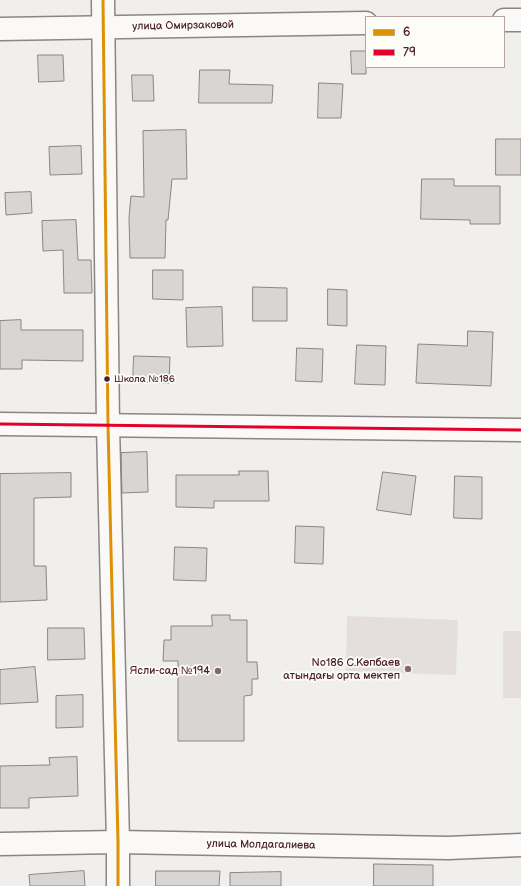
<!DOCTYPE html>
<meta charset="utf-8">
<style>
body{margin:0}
#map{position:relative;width:521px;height:886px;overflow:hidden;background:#f1efec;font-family:"Balsamiq Sans",sans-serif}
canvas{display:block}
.legend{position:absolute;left:365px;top:16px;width:140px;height:52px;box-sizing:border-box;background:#fdfcf7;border:1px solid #b5a4a5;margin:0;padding:5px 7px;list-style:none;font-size:12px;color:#4a1f2b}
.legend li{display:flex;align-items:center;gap:8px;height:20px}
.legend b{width:20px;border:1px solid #b5a4a5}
</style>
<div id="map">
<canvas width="521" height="886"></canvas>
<ul class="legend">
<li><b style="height:5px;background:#dd9206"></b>6</li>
<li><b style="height:5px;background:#e4002b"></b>79</li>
</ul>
</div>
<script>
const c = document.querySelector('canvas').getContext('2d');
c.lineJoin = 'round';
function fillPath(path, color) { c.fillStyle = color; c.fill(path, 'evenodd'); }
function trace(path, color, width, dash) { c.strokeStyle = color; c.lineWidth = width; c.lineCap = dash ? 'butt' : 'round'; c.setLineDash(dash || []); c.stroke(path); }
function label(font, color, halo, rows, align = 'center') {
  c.font = font + ' "Balsamiq Sans",sans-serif'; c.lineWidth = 3.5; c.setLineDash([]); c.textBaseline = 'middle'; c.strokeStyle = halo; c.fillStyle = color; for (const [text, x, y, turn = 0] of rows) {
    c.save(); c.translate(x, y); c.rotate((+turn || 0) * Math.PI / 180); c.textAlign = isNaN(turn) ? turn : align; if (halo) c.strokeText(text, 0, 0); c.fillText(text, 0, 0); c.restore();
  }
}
const green = new Path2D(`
 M347 616 458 620 456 675 346 671Z
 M503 631H521V698H503Z`);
const building = new Path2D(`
 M351 51H366V74H352Z
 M38 55H63L64 81 39 82Z
 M200 70H230L229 84 273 85 272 103H199Z
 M132 75H153L154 101H133Z
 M319 83 343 84 341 118H318Z
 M186 130 187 179H172L168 220H166L165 258H130L129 217 131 196 144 197 143 131Z
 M496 139H521V175H496Z
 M81 146 82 174 50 175 49 147Z
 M422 179H454V186H500V224H470V220L421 219Z
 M31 192 32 213 6 215 5 193Z
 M76 220 78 260H91L92 293H64L63 250 43 251 42 221Z
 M153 270H183V300L153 299Z
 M253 287 287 288V321H253Z
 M328 289 347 290V326L328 325Z
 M222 307 223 346 187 347 186 308Z
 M21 320V330H83V361L22 360V369H0V321Z
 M468 331 493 332 491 386 416 383 418 344 467 346Z
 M357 345 386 346 385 385 355 384Z
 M297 348 323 349 322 382 296 381Z
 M134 356 170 357 169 383 133 382Z
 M147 452 148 492 122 493 121 453Z
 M239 471H268L269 501H214V508L176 507V475H239Z
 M383 472 416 476 411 515 377 510Z
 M71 473V497L34 498V566H46L47 600 0 602V474Z
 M455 476 482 477V519L454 518Z
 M296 526 324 527 323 564 295 563Z
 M175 547 207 548 206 581 174 580Z
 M212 615H230V620H247V662H257L258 679H252V695L244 696V741H178V661H163L164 640H171V626H212Z
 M48 628H84L85 659 48 660Z
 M35 667 38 702 0 704V670Z
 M83 695V727L56 728V696Z
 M77 757 78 796 29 798V808H0V766L50 765 49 758Z
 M374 864 433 865V886H374Z
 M84 871 85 886H30L29 875Z
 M156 871H220L219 886H156Z
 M281 872V886H230V873Z`);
const minor = new Path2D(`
 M504 20H521
 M0 29 366 23
 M0 424 521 430
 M0 844 118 842 448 848 521 845`);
const major = new Path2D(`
 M103 0 108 425 118 842V886`);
const bus1 = new Path2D(`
 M103 0 108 425 118 842V886`);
const bus2 = new Path2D(`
 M0 424 521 430`);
const markers = [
 [107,379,3.5,"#4a1f2b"],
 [408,669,4,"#84686f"],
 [218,671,4,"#84686f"]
];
const busNames = [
 ["Школа №186",114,379]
];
const streetNames = [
 ["улица Омирзаковой",183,26,-1],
 ["улица Молдагалиева",261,845,1]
];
const poiNames = [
 ["No186 С.Көпбаев",400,663],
 ["атындағы орта мектеп",400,676],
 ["Ясли-сад №194",210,671]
];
fillPath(green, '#e4dedc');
fillPath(building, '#d8d5d3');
trace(building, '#8d8485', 1);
trace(minor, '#8d8485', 25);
trace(major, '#8d8485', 25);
trace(minor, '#faf9f7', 22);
trace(major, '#faf9f7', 22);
trace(bus1, '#dd9206', 3);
trace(bus2, '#e4002b', 3);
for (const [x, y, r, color] of markers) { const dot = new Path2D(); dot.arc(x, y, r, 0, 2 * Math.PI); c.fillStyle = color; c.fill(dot); trace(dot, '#fdfcf7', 1.5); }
label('10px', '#4a1f2b', '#fdfcf7', busNames, 'left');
label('11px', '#4a1f2b', '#fdfcf7', streetNames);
label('11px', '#4a1f2b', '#fdfcf7', poiNames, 'right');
</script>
